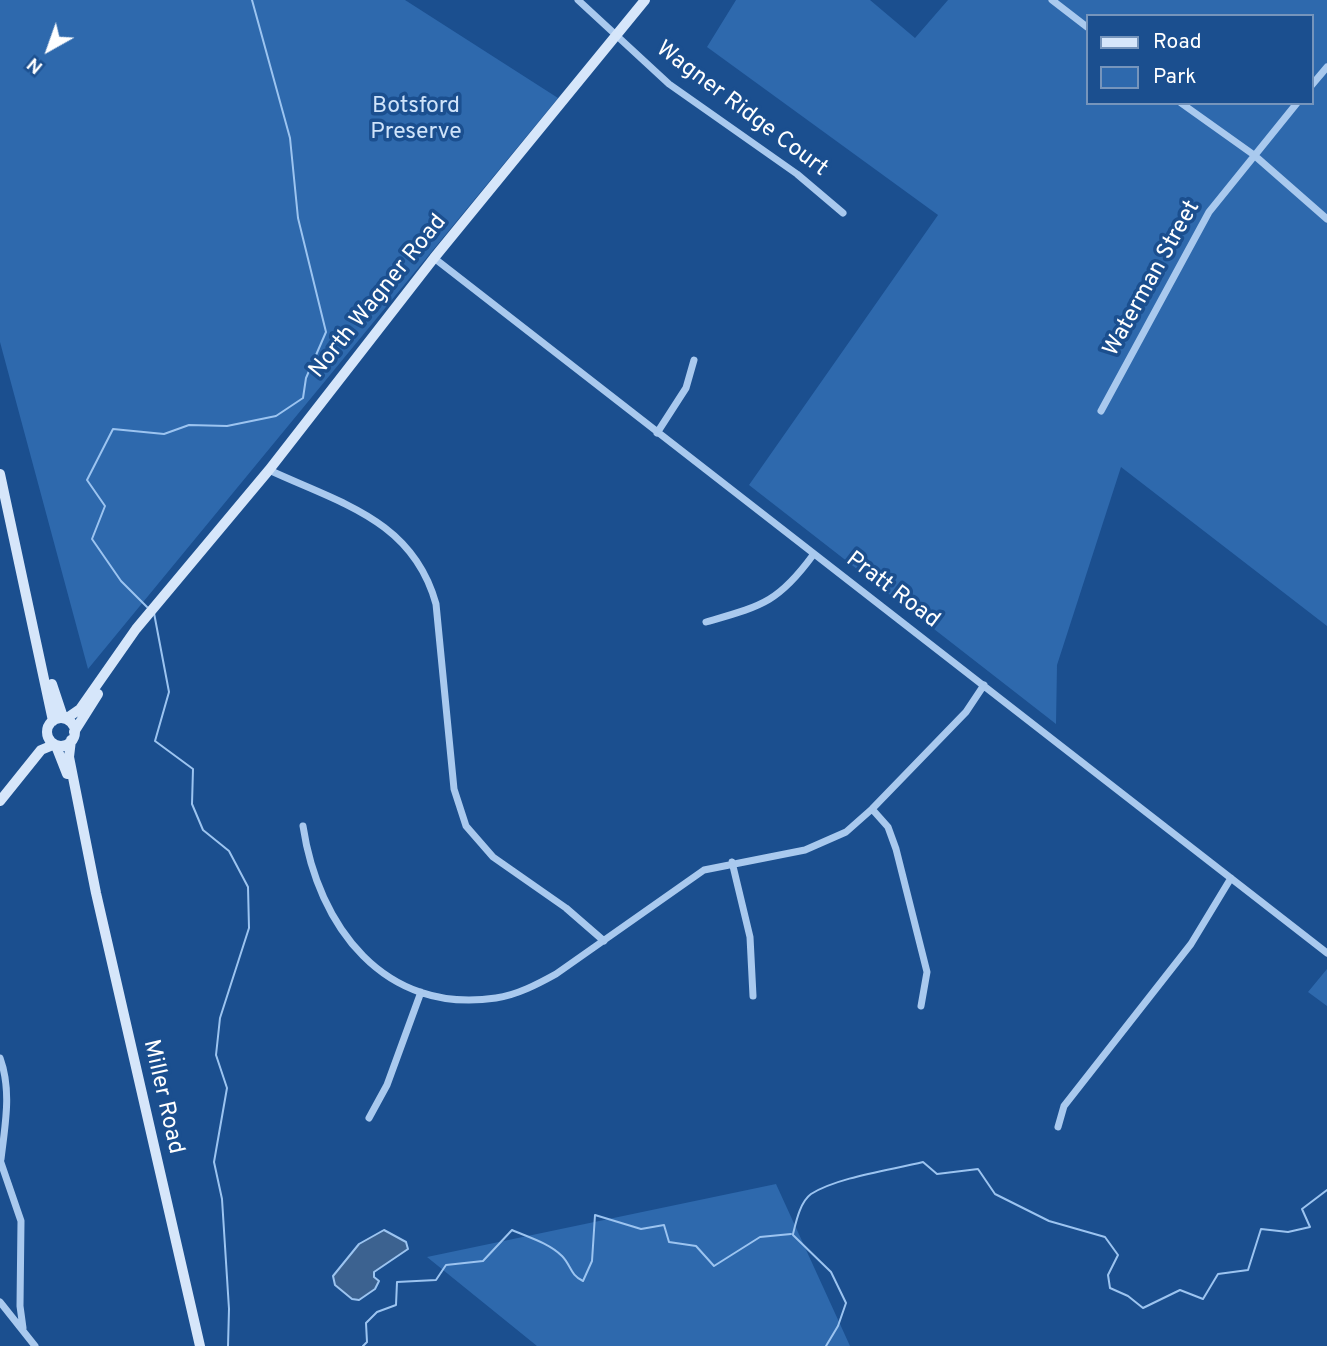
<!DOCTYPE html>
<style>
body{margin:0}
#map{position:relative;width:1327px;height:1346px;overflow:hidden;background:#1b4f8f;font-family:Overpass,sans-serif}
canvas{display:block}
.legend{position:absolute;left:1086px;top:14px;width:228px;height:91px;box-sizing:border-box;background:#1b4f8f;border:2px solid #7695bc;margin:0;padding:9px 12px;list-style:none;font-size:21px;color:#fff}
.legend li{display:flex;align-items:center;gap:14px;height:35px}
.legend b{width:35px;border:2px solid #7695bc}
.north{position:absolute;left:14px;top:14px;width:70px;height:70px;-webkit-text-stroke:5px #1b4f8f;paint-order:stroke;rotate:220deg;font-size:19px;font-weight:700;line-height:28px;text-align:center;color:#fff}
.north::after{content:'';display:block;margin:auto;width:24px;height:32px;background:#fff;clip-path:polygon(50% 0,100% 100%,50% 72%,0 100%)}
</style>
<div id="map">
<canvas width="1327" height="1346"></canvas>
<ul class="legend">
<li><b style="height:9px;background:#d6e6fa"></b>Road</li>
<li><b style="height:19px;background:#2e69ad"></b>Park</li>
</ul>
<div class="north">N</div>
</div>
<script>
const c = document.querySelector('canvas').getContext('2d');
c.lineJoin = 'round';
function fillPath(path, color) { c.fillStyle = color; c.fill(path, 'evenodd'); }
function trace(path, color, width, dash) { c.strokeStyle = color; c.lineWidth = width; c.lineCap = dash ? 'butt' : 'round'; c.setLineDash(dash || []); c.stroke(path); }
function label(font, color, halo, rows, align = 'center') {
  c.font = font + ' Overpass,sans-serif'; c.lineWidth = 7; c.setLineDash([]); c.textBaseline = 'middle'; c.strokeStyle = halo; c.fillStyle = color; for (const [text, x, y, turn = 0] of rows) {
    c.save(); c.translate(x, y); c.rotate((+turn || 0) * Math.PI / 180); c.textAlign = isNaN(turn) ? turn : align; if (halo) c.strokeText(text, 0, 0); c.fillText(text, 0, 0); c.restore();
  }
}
const green = new Path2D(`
 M0 0H405L558 98 88 669 0 342Z
 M736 0H870L915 38 948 0H1327V626L1121 467 1057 665 1056 724 749 485 938 215 707 47ZM1087 16H1311V103H1087Z
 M1327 969V1006L1308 992Z
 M776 1184 850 1346H537L427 1257Z`);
const water = new Path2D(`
 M384 1230 406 1242 408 1249 374 1272V1277L379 1281 375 1289 359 1300 352 1299 335 1285 333 1276 359 1244Z`);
const stream = new Path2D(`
 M147 607 121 581 92 539 105 506 87 480 113 429 164 434 189 425 227 426 276 416 303 398 306 378 326 332 298 218 290 138 252 0
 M154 613 169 692 155 741 193 769 192 804 203 830 229 851 248 887 249 928 220 1018 216 1055 227 1088 214 1162 222 1199 229 1309 228 1346
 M793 1234C796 1222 800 1202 811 1194 838 1177 891 1170 923 1162L937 1174 978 1169 995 1194 1049 1221 1105 1237 1118 1255 1108 1275 1110 1288 1128 1296 1143 1308 1180 1290 1203 1299 1218 1274 1248 1270 1261 1229 1288 1232 1310 1227 1302 1209 1327 1190
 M793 1235 831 1272 846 1303 838 1326 826 1346
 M363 1346 367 1342 366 1323 377 1312 396 1305 397 1282 436 1280 446 1265 483 1261 512 1230C528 1237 549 1243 562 1256 571 1265 570 1275 583 1281L592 1261 595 1215 641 1229 664 1225 669 1242 696 1246 714 1266 760 1237 791 1234`);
const street = new Path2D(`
 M578 0 669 84 797 174 843 213
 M1052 0 1087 27
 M1311 86 1327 67
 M1181 103 1254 155 1327 219
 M434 258 1327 953
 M1101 411 1209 212 1297 103
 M657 433 686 388 694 360
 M269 470C340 503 413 520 436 604L454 789 466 826 493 857 566 908 604 941
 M706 622C761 606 778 603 813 555
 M872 809 888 827 896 849 927 972 921 1006
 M303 826C318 926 384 1015 496 998 517 995 538 984 556 974L704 870 805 850 846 832 872 809 966 712 984 685
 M732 862 750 937 753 996
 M0 1058C12 1091 5 1125 1 1159
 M369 1118 387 1085 421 992
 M1058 1127 1064 1106 1191 944 1231 878
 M0 1160 21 1221 20 1306 23 1328
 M0 1302 35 1346`);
const secondary = new Path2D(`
 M0 474 53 721
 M52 684 63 717
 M67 718 80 709 136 629 269 470 434 258 645 0
 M47 732a14 14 0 1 1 28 0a14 14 0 1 1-28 0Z
 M74 732 98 694
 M71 740 69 757 96 893 200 1346
 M56 746 67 774
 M0 801 41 750 53 745`);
const parkNames = [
 ["Botsford",416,107],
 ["Preserve",416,133]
];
const streetNames = [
 ["Wagner Ridge Court",741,110,37],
 ["Waterman Street",1153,279,-61],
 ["North Wagner Road",379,297,-51],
 ["Pratt Road",892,591,37],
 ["Miller Road",162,1097,77]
];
fillPath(green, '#2e69ad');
fillPath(water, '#3c6290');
trace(water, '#9cc4f0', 2);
trace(stream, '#9cc4f0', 2);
trace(street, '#a9c9ee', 7);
trace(secondary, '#d6e6fa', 10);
label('23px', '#cfe3fa', '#1b4f8f', parkNames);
label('23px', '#fff', '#1b4f8f', streetNames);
</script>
